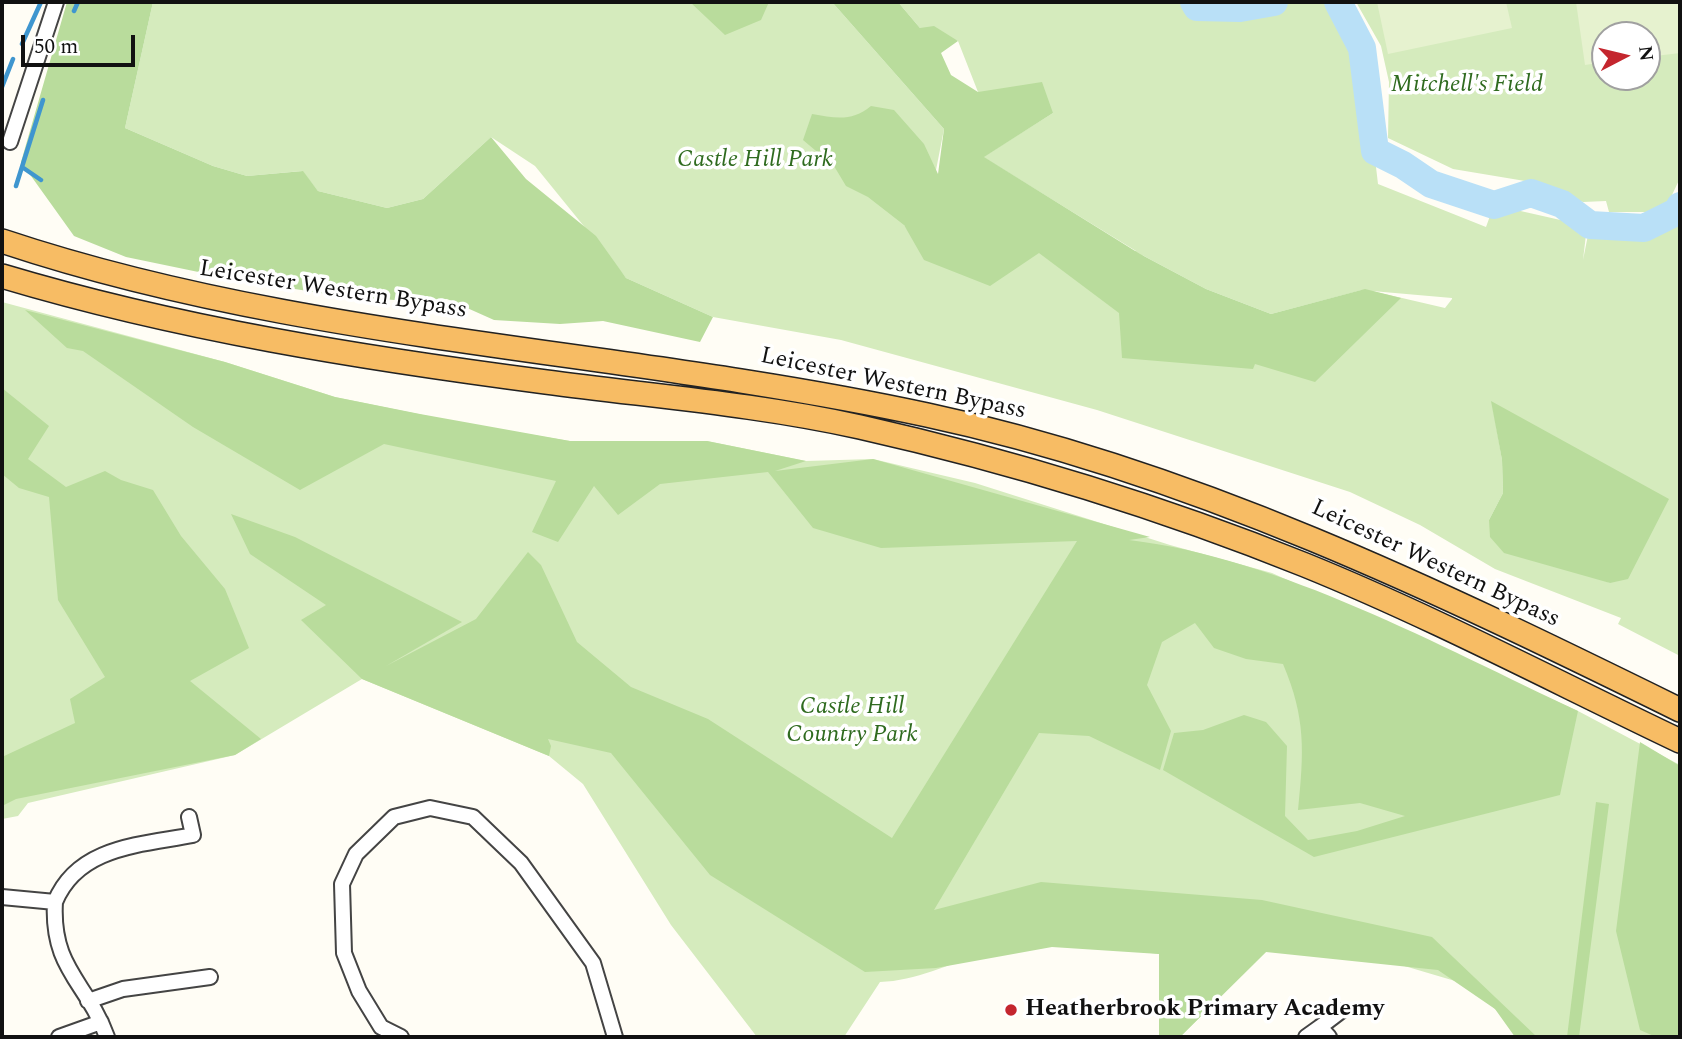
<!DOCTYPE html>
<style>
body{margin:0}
#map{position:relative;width:1682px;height:1039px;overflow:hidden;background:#fffdf5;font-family:Spectral,serif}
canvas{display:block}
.frame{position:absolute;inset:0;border:4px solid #111;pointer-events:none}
.north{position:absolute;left:1591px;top:21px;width:70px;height:70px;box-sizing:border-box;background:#fff;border:2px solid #a0a0a0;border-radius:50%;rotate:83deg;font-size:19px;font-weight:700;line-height:28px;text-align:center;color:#111}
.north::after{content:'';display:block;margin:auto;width:24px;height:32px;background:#c4262e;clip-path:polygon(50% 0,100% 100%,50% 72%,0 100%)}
.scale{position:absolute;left:21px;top:35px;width:114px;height:32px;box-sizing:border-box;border:4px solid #111;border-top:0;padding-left:9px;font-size:21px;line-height:24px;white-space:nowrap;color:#111;-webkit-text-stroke:5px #fff;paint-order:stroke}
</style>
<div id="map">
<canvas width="1682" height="1039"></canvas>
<div class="frame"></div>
<div class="north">N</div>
<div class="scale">50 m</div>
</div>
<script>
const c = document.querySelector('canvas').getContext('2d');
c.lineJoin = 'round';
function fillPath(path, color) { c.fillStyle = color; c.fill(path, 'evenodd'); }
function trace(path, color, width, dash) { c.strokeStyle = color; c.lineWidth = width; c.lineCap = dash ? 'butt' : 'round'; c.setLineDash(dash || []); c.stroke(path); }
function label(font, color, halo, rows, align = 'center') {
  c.font = font + ' Spectral,serif'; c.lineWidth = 7; c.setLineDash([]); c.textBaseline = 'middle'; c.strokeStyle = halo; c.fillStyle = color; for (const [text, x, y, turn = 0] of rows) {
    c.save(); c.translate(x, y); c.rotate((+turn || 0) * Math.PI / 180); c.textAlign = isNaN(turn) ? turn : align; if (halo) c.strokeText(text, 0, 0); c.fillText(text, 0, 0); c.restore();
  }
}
const green = new Path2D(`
 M153 2H832L944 129 930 201 904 225 933 263 944 254 1136 251 983 157 1053 113 978 92 958 41 920 28 898 2H1197L1198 7 1229 2H1335L1362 48 1378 184 1486 227 1494 205 1587 226 1583 260 1590 225 1644 228 1678 211 1680 206V656L1618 624 1621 618 1495 569 1420 525 1350 492 1097 410 841 340 713 317 626 278 535 166 491 137 423 199 387 208 318 191 302 171 247 176 213 166 125 128ZM1142 255 1206 289 1271 314 1362 290 1251 353ZM1372 291 1452 298V299L1445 308ZM1492 402 1610 583 1489 520 1503 493 1502 460Z
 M1356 2H1680V178L1664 212H1609L1606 201 1583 202 1525 181 1453 169 1388 138 1389 82 1381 46ZM1605 35H1647V77H1605Z
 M2 302 225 362 335 397 467 424 570 441H707L806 461 873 459 975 483 1170 545 1272 573 1578 711 1680 765V1037H1523L1472 986 1374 957 1268 950 1180 1037H1159V954C1101 947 1042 941 983 955 949 963 916 981 880 982L844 1037H757L671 925 583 784 549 756 362 679 235 755 28 803 18 816 2 819Z`);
const forest = new Path2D(`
 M67 2H153L125 128 213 166 247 176 303 171 318 191 387 208 423 199 491 137 526 179 596 236 626 278 713 317 700 342 603 321 560 324 494 320 447 299 408 301 340 296 237 280 126 257 74 236 21 162Z
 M690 2H769L761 20 725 35Z
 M832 2H898L920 28 934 26 958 41 941 53 951 75 978 92 1042 82 1053 113 984 157 1140 254 1206 289 1271 314 1365 289 1401 298 1315 382 1255 364 1253 369 1122 358 1119 313 1039 253 990 286 924 260 904 225 868 197 846 186 834 166 803 140 812 114C835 118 852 122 871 106L894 110 924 144 938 174 944 129Z
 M25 310 225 362 335 397 420 414 570 441H707L806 461 775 471 873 459 1150 537 1129 540C1281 558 1439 646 1578 711L1560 795 1314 857 1163 770 1174 733 1203 730 1244 715 1266 722 1287 746 1285 816 1308 840 1357 831 1405 816 1360 803 1298 810C1304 752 1306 718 1283 664L1246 659 1214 648 1195 623 1162 642 1147 685 1171 731 1160 770 1089 736 1039 733 934 910 1041 882 1262 900 1432 937 1537 1037H1515L1495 1009 1438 970 1266 952 1180 1037H1159V954L1052 947 936 968 865 972 710 875 611 753 548 739 551 746 549 756 362 679 301 620 326 605 250 554 231 514 295 537 462 622 386 666 476 619 528 552 541 565 577 642 631 687 708 719 892 838 1077 541 881 548 813 528 768 472 660 484 618 515 594 486 558 542 532 532 556 481 384 444 300 490 193 427 83 351 67 348Z
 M2 388 49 426 28 459 66 487 105 471 121 480 153 490 181 536 225 589 249 648 190 681 261 739 235 755 16 799 2 806V757L75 723 70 699 105 677 58 600 49 497 19 488 2 474Z
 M1491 401 1669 499 1628 579 1610 583 1504 553 1490 537 1489 520 1503 493 1502 460Z
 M1640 742 1680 766V1037H1656L1640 1030 1616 931Z
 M1596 802 1609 804 1579 1037H1567Z`);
const pitch = new Path2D(`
 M1377 2H1506L1512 28 1388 54Z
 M1576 2H1680V53L1647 57V35H1605V62L1585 65Z`);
const stream = new Path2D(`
 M74 11 78 2
 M22 44 41 2
 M2 87 13 59
 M22 167 41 180
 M16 186 43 100`);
const river = new Path2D(`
 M1194 2 1197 7 1240 8 1274 2
 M1338 2 1362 48 1375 151 1403 165 1431 184 1494 205 1531 193 1562 204 1590 225 1644 228 1678 211 1680 206`);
const minor = new Path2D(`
 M10 142 56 2
 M2 897 55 902C51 969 87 982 107 1037
 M55 902C78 846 141 845 193 835L189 817
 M88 1001 123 989 210 977
 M1320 1027 1341 1011
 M59 1037 101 1022
 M401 1037 381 1027 359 991 344 953 342 884 356 854 394 817 430 808 473 817 521 863 593 963 615 1037
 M1306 1037 1320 1027 1329 1037`);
const trunk = new Path2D(`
 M2 241C301 341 621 349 927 415 1193 472 1438 591 1680 710
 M2 276C179 329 362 358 546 382 650 396 756 404 860 427 1011 461 1161 507 1305 565 1433 617 1556 682 1680 741`);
const markers = [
 [1011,1010,7,"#c4262e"]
];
const parkNames = [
 ["Mitchell's Field",1467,86],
 ["Castle Hill Park",755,161],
 ["Castle Hill",852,708],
 ["Country Park",852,736]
];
const streetNames = [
 ["Leicester Western Bypass",333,291,9],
 ["Leicester Western Bypass",893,385,12],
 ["Leicester Western Bypass",1435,565,25]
];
const poiNames = [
 ["Heatherbrook Primary Academy",1025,1010]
];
fillPath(green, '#d5ebbd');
fillPath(forest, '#b9dc9c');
fillPath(pitch, '#e6f2cf');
trace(stream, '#3f96cf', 4.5);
trace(river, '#b9e0f7', 28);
trace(minor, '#444', 18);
trace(trunk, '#222', 26);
trace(minor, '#fff', 14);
trace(trunk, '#f7bc64', 23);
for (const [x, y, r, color] of markers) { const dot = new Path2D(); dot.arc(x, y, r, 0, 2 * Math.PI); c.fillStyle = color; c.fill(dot); trace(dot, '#fff', 2.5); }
label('italic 24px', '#2f6b1f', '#fff', parkNames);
label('24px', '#111', '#fff', streetNames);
label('bold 24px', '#111', '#fff', poiNames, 'left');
</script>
